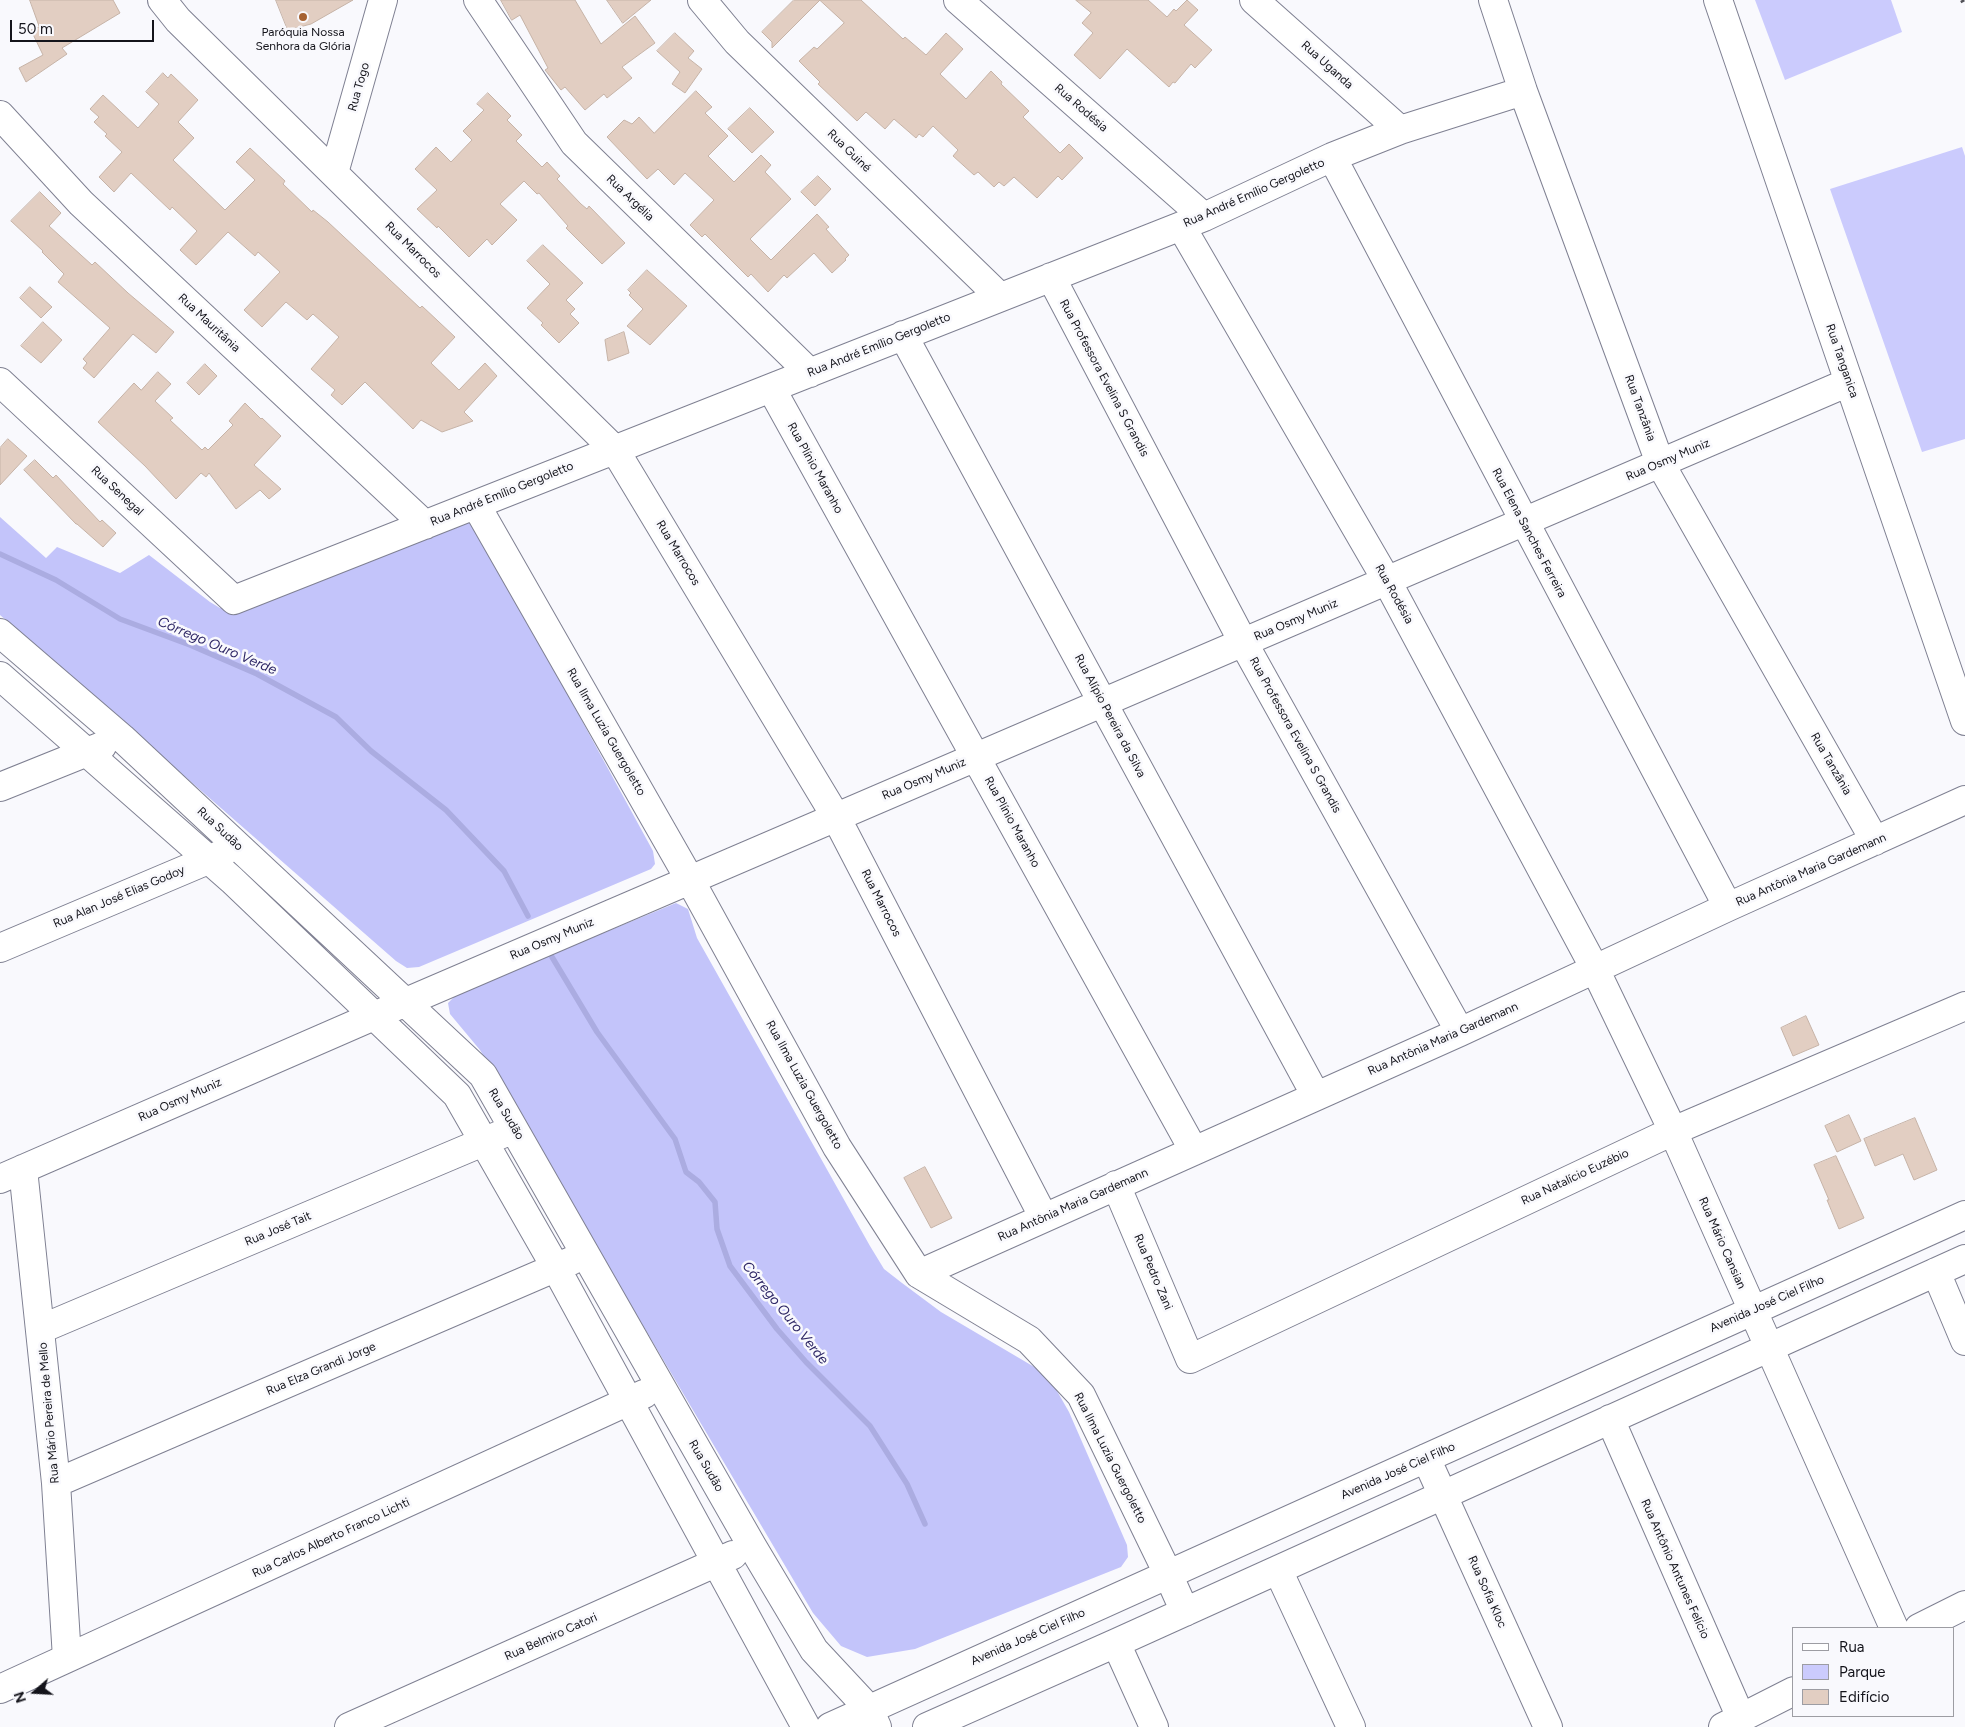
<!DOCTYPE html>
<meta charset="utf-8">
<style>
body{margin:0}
#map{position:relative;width:1965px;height:1727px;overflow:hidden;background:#f9f9fd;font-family:Figtree,sans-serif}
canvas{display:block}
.legend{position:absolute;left:1792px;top:1627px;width:162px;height:90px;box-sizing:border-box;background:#f9f9fd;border:1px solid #9d9da3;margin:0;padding:6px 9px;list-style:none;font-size:15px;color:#14141b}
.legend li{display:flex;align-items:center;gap:10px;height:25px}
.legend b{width:25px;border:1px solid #9d9da3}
.north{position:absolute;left:10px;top:1667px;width:50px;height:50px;-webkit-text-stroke:4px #f9f9fd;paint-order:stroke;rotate:251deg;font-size:14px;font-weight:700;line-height:20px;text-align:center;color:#14141b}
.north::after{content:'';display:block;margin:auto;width:18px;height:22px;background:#14141b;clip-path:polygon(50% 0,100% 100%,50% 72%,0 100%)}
.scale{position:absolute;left:10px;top:20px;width:144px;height:22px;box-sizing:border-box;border:2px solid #14141b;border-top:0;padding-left:6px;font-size:15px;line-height:18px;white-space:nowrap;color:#14141b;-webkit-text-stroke:4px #f9f9fd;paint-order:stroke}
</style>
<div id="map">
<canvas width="1965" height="1727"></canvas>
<ul class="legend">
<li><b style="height:6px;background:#fff"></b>Rua</li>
<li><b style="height:14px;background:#cbcbfd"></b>Parque</li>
<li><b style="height:14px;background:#e2cec2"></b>Edifício</li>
</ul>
<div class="north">N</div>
<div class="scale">50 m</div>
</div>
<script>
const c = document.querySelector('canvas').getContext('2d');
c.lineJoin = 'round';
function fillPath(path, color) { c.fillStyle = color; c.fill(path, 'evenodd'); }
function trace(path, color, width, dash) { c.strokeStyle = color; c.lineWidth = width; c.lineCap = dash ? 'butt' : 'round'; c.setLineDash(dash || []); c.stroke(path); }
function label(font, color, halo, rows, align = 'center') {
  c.font = font + ' Figtree,sans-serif'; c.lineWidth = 5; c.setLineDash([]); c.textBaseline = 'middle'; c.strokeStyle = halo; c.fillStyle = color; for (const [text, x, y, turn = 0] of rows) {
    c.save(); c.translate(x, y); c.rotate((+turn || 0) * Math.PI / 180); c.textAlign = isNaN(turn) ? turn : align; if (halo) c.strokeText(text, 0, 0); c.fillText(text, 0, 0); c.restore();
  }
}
const green = new Path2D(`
 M1755 0H1891L1902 32 1785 80Z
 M1962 147 1965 156V439L1922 452 1830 189Z`);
const forest = new Path2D(`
 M0 517 46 558 57 547 120 573 149 555 210 602 220 608H230L466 521 474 523 653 851 655 864 651 869 419 967 407 968 396 961 0 615Z
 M676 903 688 909 697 938 870 1246 884 1269 902 1283 941 1312 1036 1368 1053 1384 1069 1412 1127 1545 1128 1557 1121 1567 915 1649 867 1657 841 1646 813 1613 480 1050 450 1014 448 1003 458 993Z`);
const stream = new Path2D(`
 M0 554 56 580 120 619 190 645 257 674 336 717 371 751 446 810 504 871 528 916
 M552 957 597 1032 675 1139 686 1172 699 1182 715 1202 717 1229 730 1266 777 1329 806 1362 870 1426 907 1484 925 1524`);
const building = new Path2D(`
 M30 0H113L120 13 62 48 67 54 26 82 19 68 43 55 31 30 39 27Z
 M276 0H353L311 24 288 30Z
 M501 0H575L601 44 635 16 655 43 622 67 632 78 607 98 604 94 585 110 565 87 561 90 545 70 548 68 520 15 512 20Z
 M607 0H651L623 23Z
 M794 0H820L772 48V42L762 32Z
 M820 0H861L903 39 905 37 926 55 946 33 963 49 940 74 966 99 991 71 1002 82 1001 84 1029 111 1023 117 1060 153 1069 144 1083 158 1062 180 1058 176 1037 198 1014 177 1004 186 999 182 994 187 978 172 974 175 953 156 958 150 933 126 923 137 919 134 916 138 894 119 885 129 866 112 857 121 818 84 820 82 799 61 814 47 817 49 844 23Z
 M1076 0H1148L1167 17 1174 9 1176 11 1187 0 1198 10 1184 25 1212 50 1195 68 1191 64 1175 83 1173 82 1169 87 1127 49 1100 79 1074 55 1093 33 1082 23 1091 13Z
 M675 33 694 51 688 58 702 69 685 93 672 84 680 72 657 51Z
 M163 73 168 78 171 74 198 100 178 122 194 138 173 160 225 210 255 180 236 162 250 148 285 181 283 184 312 212 313 210 328 222 420 308 422 306 455 337 431 363 459 390 485 363 497 376 464 412 473 421 442 432 421 420 413 429 365 382 342 405 331 395 335 390 311 369 339 337 313 314 307 320 286 302 262 327 244 310 280 272 258 252 255 256 228 232 196 265 180 250 197 231 172 207 170 210 131 173 114 192 99 177 122 152 105 136 107 134 94 122 99 117 90 109 103 95 138 128 159 104 146 92Z
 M696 91 712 107 705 113 728 136 708 156 734 182 761 155 771 165 765 172 791 199 750 239 771 260 817 214 829 227 826 229 849 255 845 259 846 260 832 273 814 253 787 278 784 275 768 292 751 274 748 277 705 234 702 237 690 225 714 200 685 173 674 185 658 169 647 179 607 137 624 120 632 124 639 117 654 133Z
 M488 93 511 116 507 120 522 135 516 141 542 167 547 162 560 176 557 179 581 204 587 209 589 206 625 243 602 264 566 228 568 226 539 193 537 194 524 181 500 204 517 220 492 245 487 239 469 257 438 226 437 228 417 209 437 190 415 169 436 147 451 162 472 140 463 131 484 110 477 104Z
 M750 108 774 132 752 153 728 129Z
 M818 176 831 189 815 206 801 192Z
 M40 192 61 213 49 226 92 265 95 262 128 293 174 332 156 353 133 334 94 378 83 368 87 363 83 359 110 328 58 282 64 274 42 252 43 251 11 221Z
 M543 245 583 283 566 300 575 309 570 314 579 323 559 343 541 325 543 323 527 308 550 284 527 261Z
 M647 270 687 306 650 345 627 326 643 309 629 295 631 293 628 290Z
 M30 287 52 307 41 318 20 298Z
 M43 322 62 340 41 363 21 346Z
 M624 332 629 353 608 361 605 340Z
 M205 364 217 376 199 395 187 383Z
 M158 372 171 384 155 401 173 418 170 420 202 450 205 447 208 450 233 425 229 421 245 403 261 419 262 418 281 436 254 465 281 489 269 499 260 490 236 509 209 473 206 477 201 473 176 499 145 466 98 422 134 383 141 390Z
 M8 439 27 456 0 485V448Z
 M35 460 53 478 56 475 100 522 102 520 116 533 103 547 77 524H76L24 470Z
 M1806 1016 1819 1045 1793 1056 1781 1028Z
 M1849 1115 1861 1141 1837 1152 1825 1126Z
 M1915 1118 1937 1170 1914 1180 1903 1154 1875 1166 1864 1139Z
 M1836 1156 1864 1218 1839 1229 1827 1200H1829L1814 1165Z
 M925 1167 952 1218 931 1228 904 1178Z`);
const minor = new Path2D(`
 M162 0 178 20 615 450 836 817 1044 1218
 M478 0 574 143 810 373
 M702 0 737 42 1000 297
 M958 0 1204 217
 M1254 0 1400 130
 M1493 0 1523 91 1660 463 1875 841
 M1718 0 1965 721
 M0 115 81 203 425 525
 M1332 157 1728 907
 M334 173 383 0
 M1181 226 1387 581 1595 969 1673 1131 1894 1628
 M1051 277 1243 642 1460 1032
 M903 335 1316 1096
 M0 382 234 600 1204 217 1332 157 1400 130 1523 91
 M771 388 1194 1151
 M476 505 690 880 837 1147 919 1274 1029 1340 1081 1395 1168 1574 1185 1612
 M0 633 122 738 483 1075 752 1546 814 1650 869 1709 877 1727
 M0 676 232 880 457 1095 556 1268 806 1727
 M0 787 102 746
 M0 948 222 854
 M23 1169 56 1483 67 1658
 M0 1179 406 1002 1849 382
 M1116 1185 1190 1359 1673 1131 1965 1006
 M1936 1272 1965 1341
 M919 1274 1460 1032 1728 907 1965 800
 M41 1329 502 1134
 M1610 1419 1741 1718
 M1426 1458 1548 1727
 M56 1483 571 1261
 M1278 1570 1351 1727
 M1919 1628 1965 1605
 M1116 1643 1154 1727
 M0 1689 644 1394
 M349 1727 733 1555
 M830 1727 1965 1215
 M927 1727 1116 1643 1965 1259
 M1723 1727 1794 1691`);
const rail = new Path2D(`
 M1962 0 1965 6`);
const markers = [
 [303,17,5,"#a66232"]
];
const poiNames = [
 ["Paróquia Nossa",303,32],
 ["Senhora da Glória",303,46]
];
const streetNames = [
 ["Rua Uganda",1327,65,42],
 ["Rua Togo",359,87,-74],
 ["Rua Rodésia",1081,108,41],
 ["Rua Guiné",849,151,44],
 ["Rua André Emílio Gergoletto",1254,193,-24],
 ["Rua Argélia",630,198,44],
 ["Rua Marrocos",413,250,45],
 ["Rua Mauritânia",209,323,43],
 ["Rua André Emílio Gergoletto",879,345,-22],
 ["Rua Tanganica",1842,361,71],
 ["Rua Professora Evelina S Grandis",1104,378,62],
 ["Rua Tanzânia",1640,408,70],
 ["Rua Osmy Muniz",1668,460,-23],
 ["Rua Plínio Maranho",815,468,61],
 ["Rua Senegal",117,491,43],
 ["Rua André Emílio Gergoletto",502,494,-22],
 ["Rua Elena Sanches Ferreira",1529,533,62],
 ["Rua Marrocos",678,553,59],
 ["Rua Rodésia",1394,594,61],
 ["Rua Osmy Muniz",1296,620,-23],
 ["Rua Alípio Pereira da Silva",1110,716,62],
 ["Rua Ilma Luzia Guergoletto",606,732,60],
 ["Rua Professora Evelina S Grandis",1295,735,61],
 ["Rua Tanzânia",1831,764,60],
 ["Rua Osmy Muniz",924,779,-23],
 ["Rua Plínio Maranho",1012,822,61],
 ["Rua Sudão",220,829,43],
 ["Rua Antônia Maria Gardemann",1811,870,-24],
 ["Rua Alan José Elias Godoy",119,897,-23],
 ["Rua Marrocos",881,903,63],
 ["Rua Osmy Muniz",552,939,-23],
 ["Rua Antônia Maria Gardemann",1443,1039,-24],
 ["Rua Ilma Luzia Guergoletto",804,1085,61],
 ["Rua Osmy Muniz",180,1100,-24],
 ["Rua Sudão",506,1114,59],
 ["Rua Natalício Euzébio",1575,1177,-25],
 ["Rua Antônia Maria Gardemann",1073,1205,-24],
 ["Rua José Tait",278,1229,-23],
 ["Rua Mário Cansian",1722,1243,66],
 ["Rua Pedro Zani",1153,1272,67],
 ["Avenida José Ciel Filho",1767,1304,-24],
 ["Rua Elza Grandi Jorge",321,1369,-23],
 ["Rua Mário Pereira de Mello",49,1413,-95],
 ["Rua Ilma Luzia Guergoletto",1110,1458,63],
 ["Rua Sudão",706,1466,60],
 ["Avenida José Ciel Filho",1398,1471,-24],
 ["Rua Carlos Alberto Franco Lichti",331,1538,-25],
 ["Rua Antônio Antunes Felício",1675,1569,66],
 ["Rua Sofia Kloc",1487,1592,66],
 ["Rua Belmiro Catori",551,1637,-24],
 ["Avenida José Ciel Filho",1028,1637,-24]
];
const waterNames = [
 ["Córrego Ouro Verde",217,646,23],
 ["Córrego Ouro Verde",785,1313,51]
];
fillPath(green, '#cbcbfd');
fillPath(forest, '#c3c4fa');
trace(stream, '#abace1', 5.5);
fillPath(building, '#e2cec2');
trace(building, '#c6b3a7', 1);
trace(minor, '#7f8092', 30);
trace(minor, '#fff', 28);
trace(rail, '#525258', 4, [2.5, 5]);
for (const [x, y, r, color] of markers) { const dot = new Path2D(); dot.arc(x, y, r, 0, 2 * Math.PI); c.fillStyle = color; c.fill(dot); trace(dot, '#f9f9fd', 2); }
label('12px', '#14141b', '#f9f9fd', poiNames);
label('12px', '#14141b', '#f9f9fd', streetNames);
label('italic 14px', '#2f2866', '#f9f9fd', waterNames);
</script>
